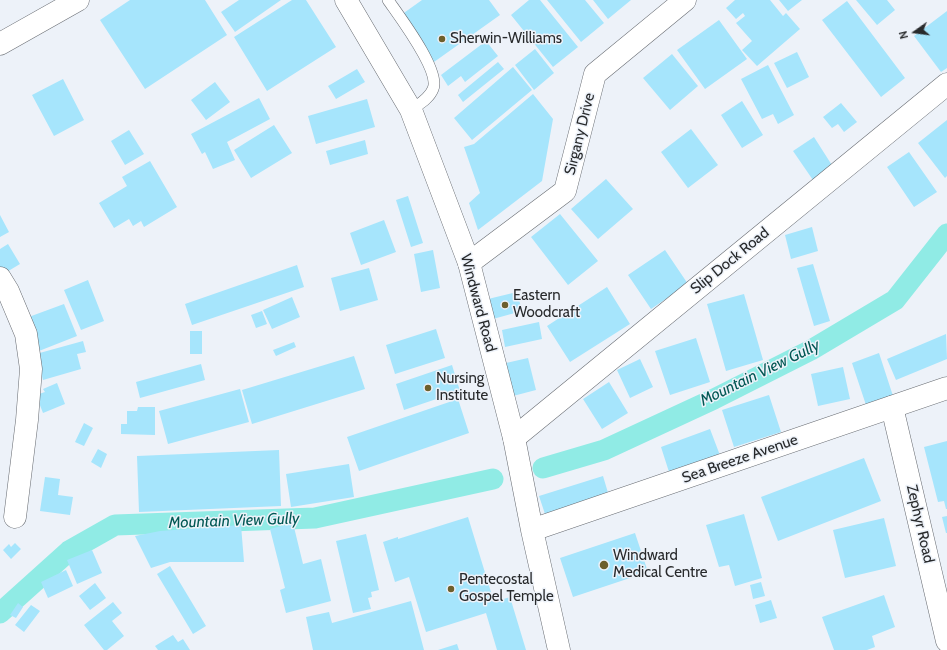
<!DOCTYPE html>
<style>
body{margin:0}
#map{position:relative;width:947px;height:650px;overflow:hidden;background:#edf2f9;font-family:Cabin,sans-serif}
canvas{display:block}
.north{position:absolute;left:895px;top:12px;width:40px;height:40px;-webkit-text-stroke:3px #edf2f9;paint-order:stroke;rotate:256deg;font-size:11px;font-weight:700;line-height:16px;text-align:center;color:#282a2c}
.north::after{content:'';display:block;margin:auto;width:14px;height:18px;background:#282a2c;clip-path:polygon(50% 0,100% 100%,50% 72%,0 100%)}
</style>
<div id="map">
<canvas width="947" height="650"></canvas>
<div class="north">N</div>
</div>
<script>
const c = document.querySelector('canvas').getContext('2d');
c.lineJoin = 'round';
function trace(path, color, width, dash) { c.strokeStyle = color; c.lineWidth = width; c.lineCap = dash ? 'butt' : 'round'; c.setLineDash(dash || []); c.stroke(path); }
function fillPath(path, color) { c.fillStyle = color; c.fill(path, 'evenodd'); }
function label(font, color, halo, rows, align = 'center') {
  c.font = font + ' Cabin,sans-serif'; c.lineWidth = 3; c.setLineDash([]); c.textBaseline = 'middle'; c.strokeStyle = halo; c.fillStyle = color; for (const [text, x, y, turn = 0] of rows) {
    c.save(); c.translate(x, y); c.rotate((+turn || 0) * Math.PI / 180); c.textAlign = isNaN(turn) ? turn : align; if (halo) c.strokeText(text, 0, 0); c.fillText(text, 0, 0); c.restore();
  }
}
const canal = new Path2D(`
 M543 468 604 450 714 399 811 350 895 300 947 234
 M0 613 69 551 115 525 315 518 493 479`);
const building = new Path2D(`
 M130 0H205L227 35 145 89 100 20Z
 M239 0H281L235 32 221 12Z
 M292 0H306L336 47 267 91 234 37Z
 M422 0H489L500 15 434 62 401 15Z
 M529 0H540L578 47 553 67 511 15Z
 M547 0H585L604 23 581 42Z
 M593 0H631L608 19Z
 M735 0H770L783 16 786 13 800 29 757 66 742 50 752 41 736 23 745 16 743 13 736 19 726 8Z
 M779 0H802L788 11Z
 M856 0H887L895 10 877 25Z
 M847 1 905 78 881 97 822 20Z
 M947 11V68L941 72 914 36Z
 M719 20 747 59 705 89 677 50Z
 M486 41 498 56 465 82 461 76 448 86 441 75Z
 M535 49 554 73 534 90 515 65Z
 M797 52 809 77 787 88 774 63Z
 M672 54 698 86 670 110 643 78Z
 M498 62 504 69 463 102 458 95Z
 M768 65 794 115 778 124 773 114 762 119 741 79Z
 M513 67 532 90 472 140 454 118Z
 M357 69 365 82 336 99 328 86Z
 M63 79 84 120 54 136 32 95Z
 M215 82 230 102 206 120 191 100Z
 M533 94 553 119 542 181 478 230 469 203 480 193 464 147 474 144Z
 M259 98 270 119 227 142 235 160 213 169 205 152 202 154 191 134Z
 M367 99 375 127 316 144 308 116Z
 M742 101 763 135 742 148 721 115Z
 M841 103 857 122 844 132 838 124 832 128 823 117Z
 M947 120V176L945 178 918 143Z
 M274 125 292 153 251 178 234 150Z
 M691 129 718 165 688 188 661 152Z
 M129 130 144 154 125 165 111 141Z
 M814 137 835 170 815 183 793 151Z
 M365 140 368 154 330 165 326 151Z
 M909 152 937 192 914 207 887 167Z
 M150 161 177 207 144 227 141 221 133 226 129 219 114 228 99 203 127 186 122 177Z
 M606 179 633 209 598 239 571 209Z
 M408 196 423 243 411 247 396 200Z
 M560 214 598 261 568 285 531 237Z
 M0 215 9 232 0 237Z
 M384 220 396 252 361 265 350 233Z
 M812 227 818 251 791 259 785 235Z
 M8 244 20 264 0 276V249Z
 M433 250 440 288 421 292 414 254Z
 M665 250 688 284 651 309 628 275Z
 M813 264 830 321 814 326 797 268Z
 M297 265 304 287 192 325 185 304Z
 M369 268 378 300 340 311 331 278Z
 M88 280 104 321 81 330 64 290Z
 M607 287 630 324 570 362 547 326Z
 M517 292 522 311 493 319 488 299Z
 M744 294 763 360 726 371 707 304Z
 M292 297 300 317 272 329 263 310Z
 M64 304 77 336 39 351 26 318Z
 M262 311 267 324 256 328 251 315Z
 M539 322 542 339 505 347 502 330Z
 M436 329 445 358 395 374 386 345Z
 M190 331H202V354H190Z
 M946 334 947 359 896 380 887 359Z
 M696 338 710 382 670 395 655 351Z
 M83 341 86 352 77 354 81 369 43 380 36 354Z
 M294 342 296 347 276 356 273 350Z
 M879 353 893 396 866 405 852 363Z
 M354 356 365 389 252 424 242 390Z
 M528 358 536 390 513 396 506 363Z
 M640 359 653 387 630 398 617 370Z
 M201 364 205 380 140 398 136 382Z
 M452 365 460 391 404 410 396 384Z
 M843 367 850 399 818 406 811 374Z
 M609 382 628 413 602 429 583 399Z
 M57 383 65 404 43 413 36 395 45 392 43 389Z
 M240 389 249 422 168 444 159 411Z
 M769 395 781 432 734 447 722 410Z
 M458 399 469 433 359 471 347 437Z
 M138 407H155V435L121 434V424H127V411H137Z
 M84 423 93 428 84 446 75 442Z
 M710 429 721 458 670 475 661 447Z
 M947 441V509H946L944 501 938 502 924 447Z
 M98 449 107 454 101 468 91 462Z
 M279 450 281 506 139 512 137 456Z
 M864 458 881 501 778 541 761 497Z
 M349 464 354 497 291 507 286 474Z
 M603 476 609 496 546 517 539 496Z
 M45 477 60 479 58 495 73 497 70 515 40 511Z
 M744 514 762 578 735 586 729 565 719 567 706 525Z
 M947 516V533H946L942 517Z
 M468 517 494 602 510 597 526 650H497L486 613 426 632 409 577 395 582 383 542 398 537V539Z
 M884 518 896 566 845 578 833 530Z
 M293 523 303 564 321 559 331 601 286 613 280 590 285 588 270 529Z
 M241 525 244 562H170L151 568 135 536 160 531Z
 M635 533 648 572 573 597 560 558Z
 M366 534 379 590 371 592 372 597 368 598 371 609 353 613 336 541Z
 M15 543 21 549 11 559 3 550 9 544 11 547Z
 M92 550 102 573 77 584 67 560Z
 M170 566 206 626 193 634 157 574Z
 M66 570 73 586 48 598 41 582Z
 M761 582 765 596 753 599 750 585Z
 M95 583 106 598 90 610 79 596Z
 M884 595 895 627 872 636 875 647 867 650H834L822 617Z
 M771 600 777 618 760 623 755 605Z
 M411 601 424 650H313L306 617 329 612 332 623Z
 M113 602 122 613 112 621 124 636 107 650H104L84 625Z
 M18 603 23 607 16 618 10 615Z
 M31 605 40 611 24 632 15 625Z
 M173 635 178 642 183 639 190 650H158L155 646Z
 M457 644 459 650H438Z`);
const lane = new Path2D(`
 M388 0C399 16 441 71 433 89 429 99 419 104 411 110`);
const street = new Path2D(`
 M469 263 565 191 595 74 685 0
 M0 278 8 291 26 334 31 369 27 420 15 517
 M892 407 947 641
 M514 438 947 84`);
const secondary = new Path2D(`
 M346 0 411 110 469 263 514 438 532 530 559 650
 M0 44 78 0
 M532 530 947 388`);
const markers = [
 [442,39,4,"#6d5f2c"],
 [505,305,4,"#6d5f2c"],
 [428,388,4,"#6d5f2c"],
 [604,565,5,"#6d5f2c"],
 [451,589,4,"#6d5f2c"]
];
const poiNames = [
 ["Sherwin-Williams",450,39],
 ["Eastern",513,296],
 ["Woodcraft",513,313],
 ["Nursing",436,379],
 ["Institute",436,396],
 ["Windward",613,556],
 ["Medical Centre",613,573],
 ["Pentecostal",459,580],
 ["Gospel Temple",459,597]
];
const streetNames = [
 ["Sirgany Drive",580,134,-76],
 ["Slip Dock Road",730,261,-39],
 ["Windward Road",478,303,75],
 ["Sea Breeze Avenue",740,459,-19],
 ["Zephyr Road",920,524,77]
];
const waterNames = [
 ["Mountain View Gully",760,373,-26],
 ["Mountain View Gully",234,521,-2]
];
trace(canal, '#90ebe5', 21);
fillPath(building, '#a6e5fc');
trace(lane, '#686c72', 12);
trace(street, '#686c72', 23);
trace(secondary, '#686c72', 23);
trace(lane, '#fff', 11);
trace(street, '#fff', 22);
trace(secondary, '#fff', 22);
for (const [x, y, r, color] of markers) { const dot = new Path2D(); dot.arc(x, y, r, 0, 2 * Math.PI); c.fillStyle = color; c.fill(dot); trace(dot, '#edf2f9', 1.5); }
label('15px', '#282a2c', '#edf2f9', poiNames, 'left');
label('15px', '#282a2c', '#edf2f9', streetNames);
label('italic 16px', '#025854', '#edf2f9', waterNames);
</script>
